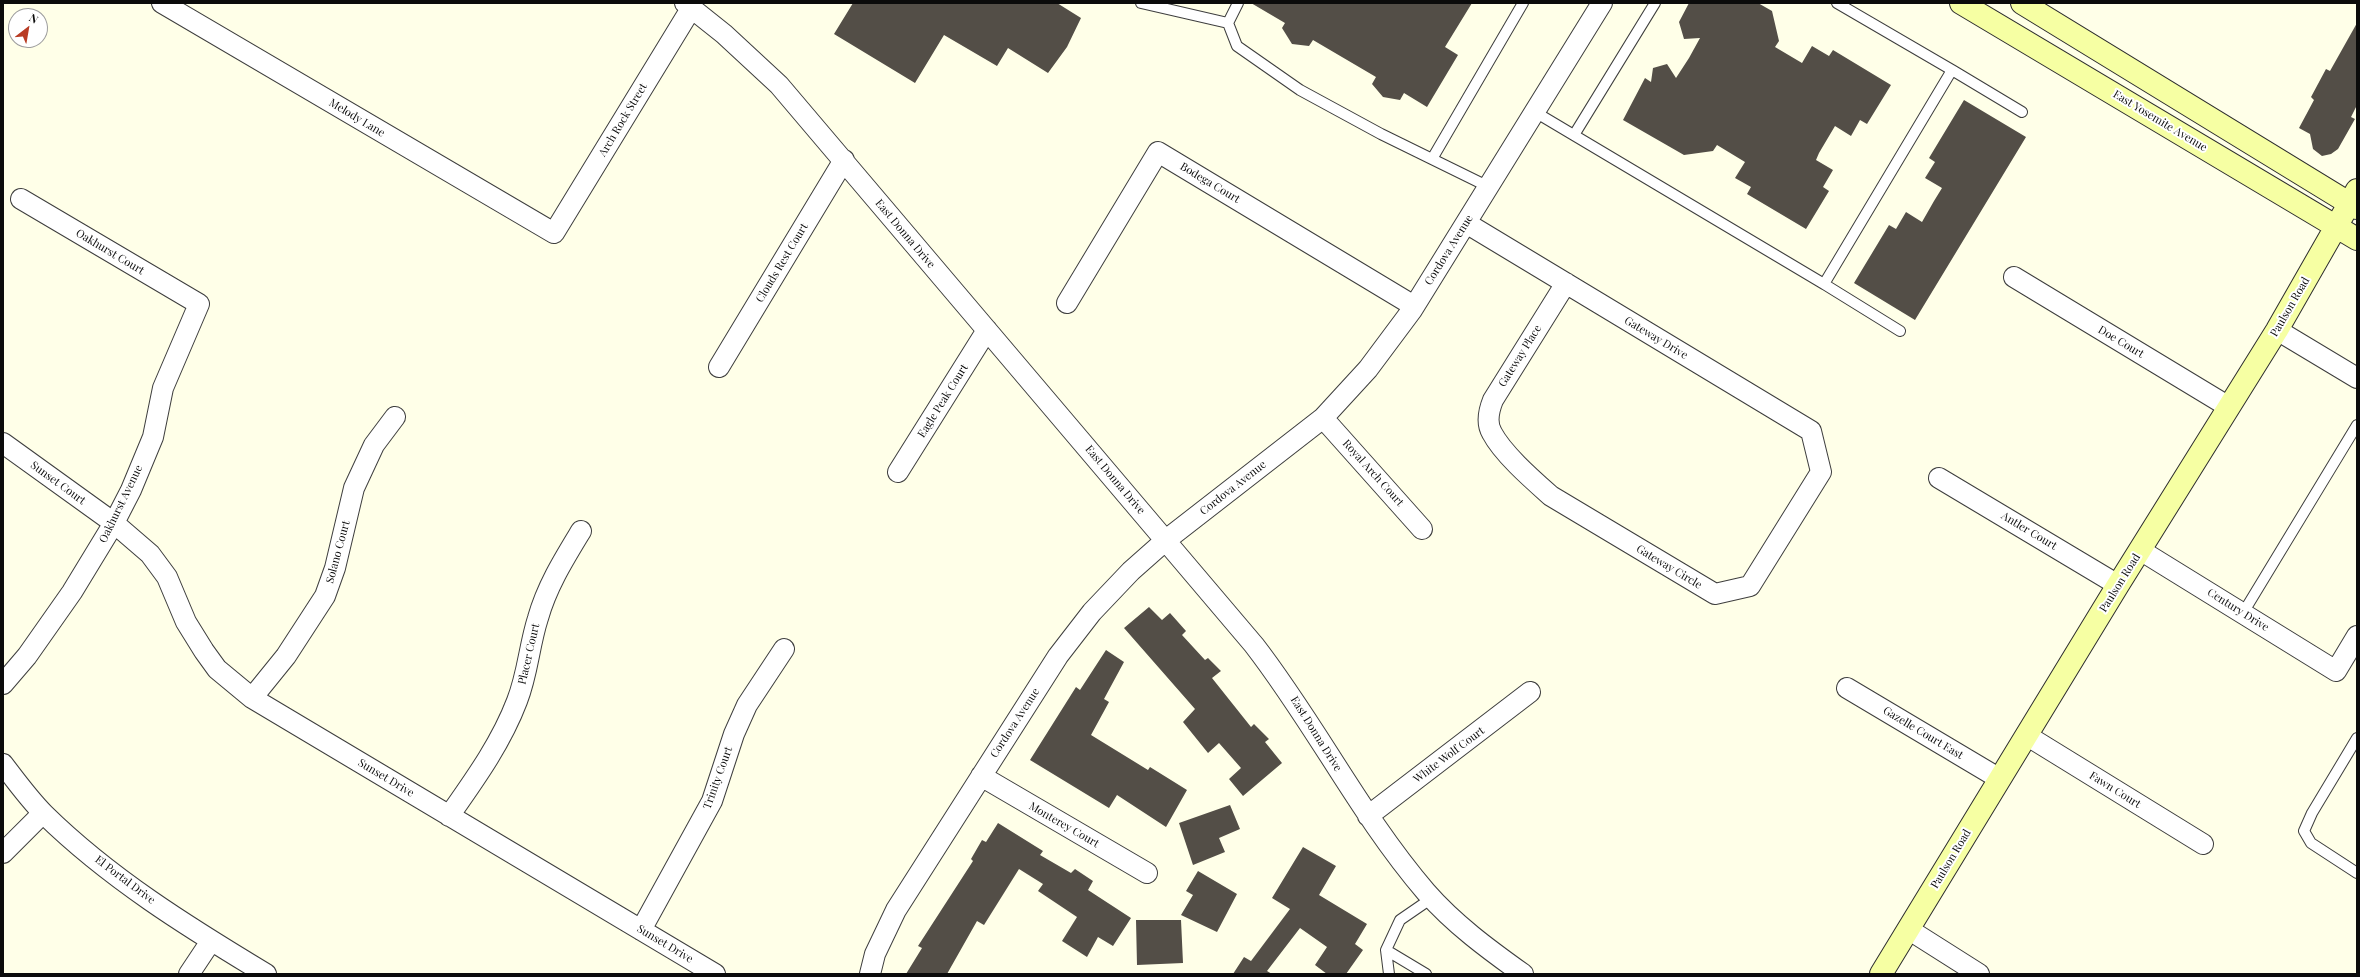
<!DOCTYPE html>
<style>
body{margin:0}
#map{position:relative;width:2360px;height:977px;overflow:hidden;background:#ffffe8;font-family:"Playfair Display",serif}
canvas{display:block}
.frame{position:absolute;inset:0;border:4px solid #0b0b0b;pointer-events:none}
.north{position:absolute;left:8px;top:8px;width:40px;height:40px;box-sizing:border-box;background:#fff;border:1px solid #9d9d9d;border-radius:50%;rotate:31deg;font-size:11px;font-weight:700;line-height:16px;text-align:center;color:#0b0b0b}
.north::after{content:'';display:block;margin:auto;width:14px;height:18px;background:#b93c24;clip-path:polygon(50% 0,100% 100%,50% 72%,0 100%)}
</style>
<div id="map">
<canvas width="2360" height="977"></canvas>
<div class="frame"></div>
<div class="north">N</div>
</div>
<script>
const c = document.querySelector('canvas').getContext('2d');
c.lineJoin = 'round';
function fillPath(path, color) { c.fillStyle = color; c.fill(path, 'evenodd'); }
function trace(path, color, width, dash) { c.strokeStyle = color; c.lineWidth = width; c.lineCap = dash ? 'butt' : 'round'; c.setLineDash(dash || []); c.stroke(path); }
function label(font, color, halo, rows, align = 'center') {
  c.font = font + ' "Playfair Display",serif'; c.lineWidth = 4; c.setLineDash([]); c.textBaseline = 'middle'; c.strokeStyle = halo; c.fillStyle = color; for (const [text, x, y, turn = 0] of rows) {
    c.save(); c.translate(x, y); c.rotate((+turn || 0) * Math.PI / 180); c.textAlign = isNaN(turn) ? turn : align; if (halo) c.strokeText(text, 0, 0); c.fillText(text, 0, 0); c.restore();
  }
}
const building = new Path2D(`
 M853 3H1057L1081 18 1067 47 1048 73 1008 48 997 66 944 35 915 83 834 34Z
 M1251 3H1472L1445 47 1458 55 1427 107 1404 93 1400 100 1383 97 1372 84 1376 77 1313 40 1309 46 1292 44 1282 28 1285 23Z
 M1689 3H1758L1772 11 1779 41 1775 47 1802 63 1812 46 1829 56 1833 50 1891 85 1867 124 1860 120 1851 136 1835 126 1819 153 1816 160 1833 170 1823 187 1829 191 1806 229 1747 194 1751 187 1735 178 1745 162 1717 145 1713 151 1684 155 1623 120 1645 78 1651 82 1653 68 1667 64 1676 78 1689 58 1700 38 1684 39 1679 22Z
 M2357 23V105L2351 117 2355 119 2338 149 2331 154 2322 156 2313 149 2310 134 2299 128 2314 100 2311 97 2326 69 2330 71Z
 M1964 100 2026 137 1915 320 1854 283 1889 225 1896 229 1906 212 1922 222 1934 201 1942 188 1925 178 1935 162 1929 158Z
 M1149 607 1162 620 1170 613 1186 631 1182 635 1205 660 1208 658 1221 671 1212 678 1251 727 1254 724 1269 739 1265 742 1282 763 1243 796 1229 779 1241 768 1219 743 1208 753 1183 722 1195 709 1124 628Z
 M1106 650 1124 662 1104 699 1109 702 1091 735 1148 770 1150 767 1187 790 1166 827 1117 795 1109 808 1030 760 1076 687 1080 690Z
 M1230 805 1240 829 1219 838 1225 852 1193 865 1179 823Z
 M998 823 1043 851 1040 855 1071 873 1075 869 1093 881 1088 890 1131 918 1113 946 1098 937 1087 957 1062 941 1077 917 1038 891 1043 884 1019 869 984 925 977 921 947 974H906L922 948 918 946 973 861 971 859 982 840 986 842Z
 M1303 847 1336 866 1319 895 1367 924 1355 944 1363 950 1346 974H1327L1315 965 1327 947 1300 928 1267 971 1272 974H1233L1244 957 1251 961 1290 909 1272 898Z
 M1198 871 1237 894 1217 932 1181 915 1193 895 1186 891Z
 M1136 920H1181L1183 963 1137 965Z`);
const lane = new Path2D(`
 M1141 3 1228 23
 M1238 3 1228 23 1237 46 1300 90 1381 134 1489 187
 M1952 70 2022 112
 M1535 112 1824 284 1952 70 1837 3
 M1574 135 1655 3
 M1432 159 1523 3
 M1824 284 1900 331
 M2243 613 2357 425
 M2357 738 2312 813 2304 831 2311 843 2357 873
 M1386 950 1426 974
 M1389 974 1386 950 1400 920 1432 898`);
const street = new Path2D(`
 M162 3 554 233 692 7
 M685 3 724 34 779 85 1254 645C1316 725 1360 815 1426 892 1454 924 1488 949 1523 974
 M1466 223 1811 431 1821 472 1750 586 1715 594 1551 496C1533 480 1503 454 1492 433 1486 423 1489 410 1493 400L1566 283
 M2014 277 2229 407
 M1067 303 1158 152 1414 306
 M2277 330 2357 378
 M719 367 844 160
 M1323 418 1422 529
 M3 443 114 523 150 554 167 577 186 622 204 651 217 669 252 698 715 974
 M898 472 987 330
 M1939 478 2118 585
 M2140 550 2336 671 2357 636
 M3 684 27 656 72 592 114 523 131 490 153 437 163 388 199 304 21 199
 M1847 688 2000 779
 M252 698 286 656 325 596 335 568 354 488 374 445 395 417
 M2026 735 2203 844
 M3 764C16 781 29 799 44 814 109 878 188 927 266 974
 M981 776 1147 873
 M449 816C475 779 501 743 517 701 528 673 529 646 538 618 547 586 564 559 581 531
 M1368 816 1530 692
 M3 853 43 813
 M1908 929 1979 974
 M641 930 712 801 734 734 747 705 784 649
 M189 974 211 941
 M870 974 875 954 896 910 1058 656 1092 612 1131 571 1166 540 1323 418 1368 369 1412 310 1602 3`);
const secondary = new Path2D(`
 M1961 3 2357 239
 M2022 3 2357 208
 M1881 974 2118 585 2277 330 2357 190`);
const streetNames = [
 ["Melody Lane",357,118,31],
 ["Arch Rock Street",623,120,-59],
 ["East Yosemite Avenue",2160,121,31],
 ["Bodega Court",1210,183,31],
 ["East Donna Drive",905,234,50],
 ["Cordova Avenue",1449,250,-58],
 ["Oakhurst Court",110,252,31],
 ["Clouds Rest Court",782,263,-59],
 ["Paulson Road",2290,307,-60],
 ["Gateway Drive",1656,338,31],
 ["Doe Court",2121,342,31],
 ["Gateway Place",1520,356,-58],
 ["Eagle Peak Court",943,401,-58],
 ["Royal Arch Court",1373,473,48],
 ["East Donna Drive",1115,480,50],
 ["Sunset Court",58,483,36],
 ["Cordova Avenue",1233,488,-38],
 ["Oakhurst Avenue",121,504,-64],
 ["Antler Court",2029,531,31],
 ["Solano Court",338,552,-75],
 ["Gateway Circle",1669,567,31],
 ["Paulson Road",2120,583,-58],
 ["Century Drive",2238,610,32],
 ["Placer Court",529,654,-77],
 ["Cordova Avenue",1015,723,-57],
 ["Gazelle Court East",1923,733,31],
 ["East Donna Drive",1316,734,58],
 ["White Wolf Court",1449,755,-37],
 ["Sunset Drive",386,778,31],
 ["Trinity Court",718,778,-70],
 ["Fawn Court",2115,790,32],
 ["Monterey Court",1064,825,30],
 ["Paulson Road",1951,859,-59],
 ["El Portal Drive",125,880,37],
 ["Sunset Drive",665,944,31]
];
fillPath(building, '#534e47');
trace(lane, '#3e3e3e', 12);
trace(street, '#3e3e3e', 22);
trace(secondary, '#2d2d2d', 24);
trace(lane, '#fff', 10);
trace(street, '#fff', 20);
trace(secondary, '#f6ffa3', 22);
label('11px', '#0b0b0b', '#fff', streetNames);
</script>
